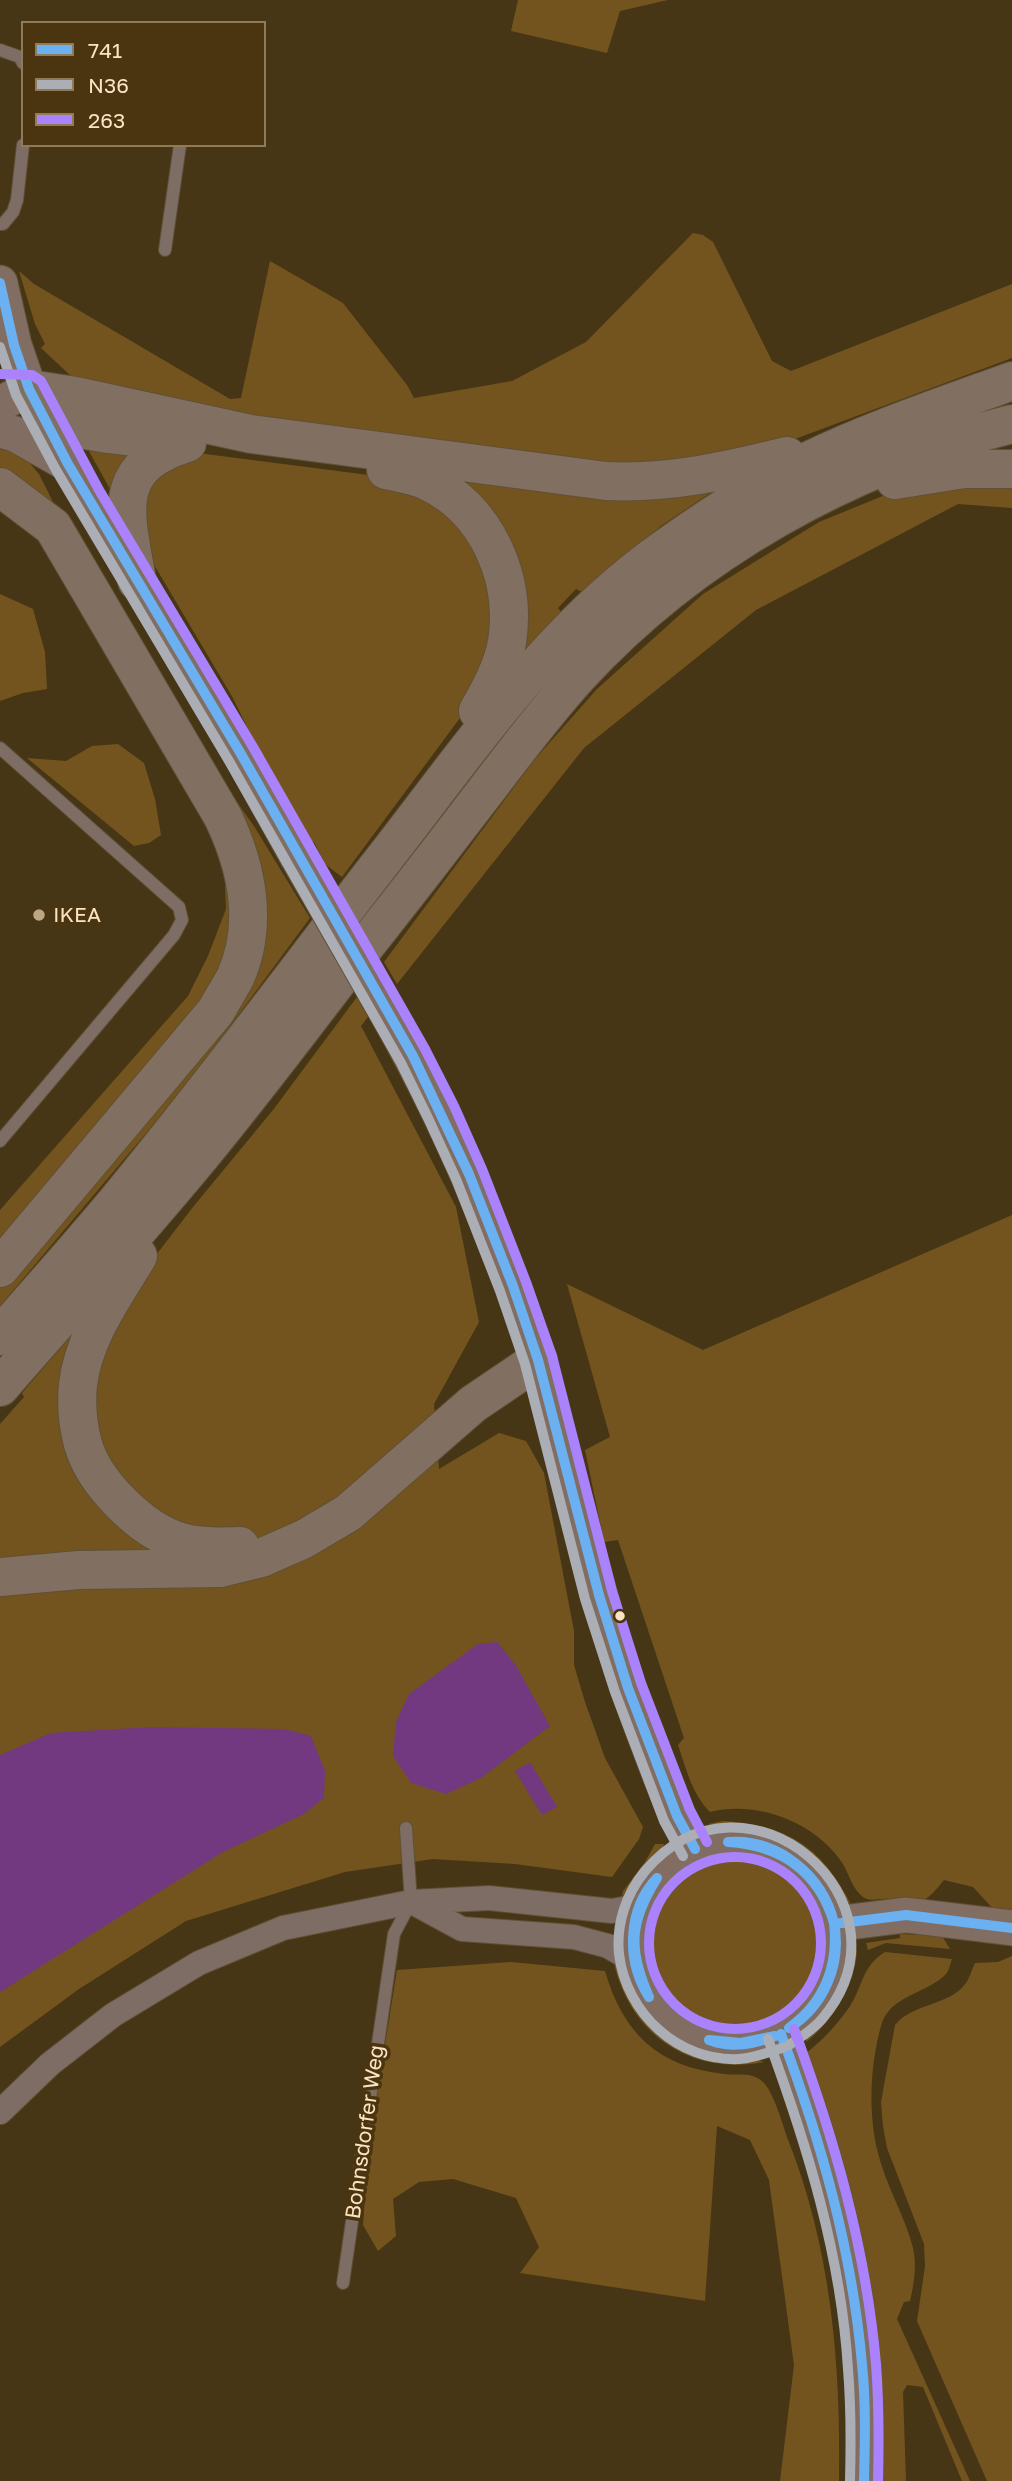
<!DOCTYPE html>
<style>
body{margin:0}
#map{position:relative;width:1012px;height:2481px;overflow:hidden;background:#463616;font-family:"Golos Text",sans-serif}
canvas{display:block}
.legend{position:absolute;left:21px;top:21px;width:245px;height:126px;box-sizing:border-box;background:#4a3510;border:2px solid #907b58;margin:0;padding:9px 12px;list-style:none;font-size:21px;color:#fae4c3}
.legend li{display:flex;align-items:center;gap:14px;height:35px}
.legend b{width:35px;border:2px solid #907b58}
</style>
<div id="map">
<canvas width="1012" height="2481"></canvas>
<ul class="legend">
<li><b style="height:9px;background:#6bb0f1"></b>741</li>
<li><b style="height:9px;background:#abaeb5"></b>N36</li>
<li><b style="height:9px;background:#aa82fc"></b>263</li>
</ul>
</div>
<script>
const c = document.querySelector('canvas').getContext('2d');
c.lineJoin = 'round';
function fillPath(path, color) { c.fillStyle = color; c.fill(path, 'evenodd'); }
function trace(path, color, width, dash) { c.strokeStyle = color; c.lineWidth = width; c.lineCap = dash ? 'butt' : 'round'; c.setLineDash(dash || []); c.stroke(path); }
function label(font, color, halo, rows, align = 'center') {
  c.font = font + ' "Golos Text",sans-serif'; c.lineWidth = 7; c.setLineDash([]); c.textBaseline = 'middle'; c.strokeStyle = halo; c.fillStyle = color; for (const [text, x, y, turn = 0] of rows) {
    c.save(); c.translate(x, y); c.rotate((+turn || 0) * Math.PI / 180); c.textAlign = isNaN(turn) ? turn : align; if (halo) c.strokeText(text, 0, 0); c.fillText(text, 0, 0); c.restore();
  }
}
const green = new Path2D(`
 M518 0H668L620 11 607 53 511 31Z
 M693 233 703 235 713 242 772 361 791 371 1012 284V358L779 445 680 470 328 432 71 376 41 348 45 344 35 324 19 271 34 284 230 399 241 398 270 261 343 303 407 385 414 398 512 381 586 342Z
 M85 444 142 453 115 498Z
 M0 445 28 461 39 474 60 516 0 473Z
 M190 452 392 478 446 503 498 590 484 678 460 718 342 877 325 864 314 842 309 845 279 794 233 698 150 558 140 485Z
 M1012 476V508L958 504 756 610 584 748 397 984 384 962 535 759 597 689 703 594 819 522 890 493Z
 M445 477 722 485 661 526 582 592 576 589 558 608 562 613 548 625 518 660Z
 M0 594 33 609 45 652 47 689 23 693 0 701Z
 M118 744 144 763 155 799 161 835 149 843 134 846 27 758 66 761 92 746Z
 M219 777 254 826 310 918 185 1087 0 1306V1283L237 998Z
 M224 863 236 880 228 969 0 1252V1210L188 996 208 956 226 909Z
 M357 997 368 1017 361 1026 456 1207 479 1322 434 1404 439 1469 499 1433 526 1441 544 1473 574 1631V1665L585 1702 605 1758 643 1827 639 1839 612 1877 515 1864 433 1859 345 1872 186 1921 79 1989 0 2047V1594L206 1537 125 1494 88 1414 113 1311 193 1207 273 1110Z
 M1012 1215V1917L997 1913 973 1887 944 1880C922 1908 920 1902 888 1899 882 1898 873 1901 867 1899 854 1894 849 1874 843 1864 816 1822 757 1800 710 1812 692 1794 686 1768 678 1745L684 1738 618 1540 604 1542 585 1450 610 1437 567 1284 703 1350Z
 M75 1331 66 1418 172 1550 0 1565V1424L24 1397 22 1393Z
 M723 1821C787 1825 821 1846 851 1904 834 1899 829 1881 818 1868 812 1861 801 1852 792 1847 766 1832 735 1838 708 1824Z
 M655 1844H664C658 1865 642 1886 622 1897L623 1891 645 1862Z
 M648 1944a87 87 0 1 1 174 0a87 87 0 1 1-174 0Z
 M900 1934 942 1936 950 1949 886 1943 868 1950 866 1943 900 1938Z
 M857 1949C856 1984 833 2021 806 2042 810 2022 825 2011 834 1994 843 1977 843 1962 857 1949Z
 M885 1952 952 1959C950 1964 949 1971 946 1974 927 1994 889 1995 881 2026 870 2066 868 2113 878 2153 886 2186 905 2216 913 2248 917 2265 914 2285 910 2301L904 2302 897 2319 970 2481H962L923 2387 907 2385 903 2392 906 2481H877L805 2054C823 2040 837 2025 850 2006 863 1986 862 1966 885 1952Z
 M1012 1956V2481H987L917 2321 925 2266 924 2244 887 2148 883 2126 881 2102 895 2025C912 2003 950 2006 966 1983 970 1977 972 1969 975 1963L998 1962Z
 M613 1959C630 1973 638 2003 655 2021 672 2039 698 2051 722 2054 737 2055 750 2056 764 2062 689 2076 628 2033 613 1959Z
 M511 1962 605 1971C623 2033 658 2067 724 2074 739 2076 752 2071 764 2083 774 2094 782 2122 787 2137 831 2247 841 2363 839 2481H780L794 2365 769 2180 750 2140 717 2126 705 2301 520 2273 539 2247 516 2198 453 2179 419 2182 393 2199 396 2236 378 2251 363 2225 368 2151 397 1970Z`);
const water = new Path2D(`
 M497 1642 515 1664 550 1726 481 1778 446 1794 411 1783 393 1756 396 1722 409 1694 478 1644Z
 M151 1727 285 1729 311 1736 325 1771 324 1798 304 1814 223 1852 0 1992V1755L51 1733Z
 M530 1762 557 1807 542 1815 515 1771Z`);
const lane = new Path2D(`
 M0 50 20 57 23 63
 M0 224H3L13 212 17 200 23 145
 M165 250 180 145
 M0 748 179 907 182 920 174 935 0 1141
 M343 2283 394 1934 411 1902 406 1828`);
const street = new Path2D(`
 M412 1902 462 1929 574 1937 608 1946 634 1961
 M0 2112 50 2064 113 2015 199 1963 283 1928 411 1902 489 1898 612 1911 639 1906`);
const secondary = new Path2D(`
 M0 283 14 345 29 389 68 464 241 754 297 856
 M0 404 29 389
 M0 430 15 434 68 464
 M382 1004C427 1082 463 1159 496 1242 511 1282 527 1321 538 1362 574 1491 601 1623 650 1748 663 1783 676 1817 695 1849
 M633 1943a101 101 0 1 1 202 0a101 101 0 1 1-202 0Z
 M834 1924 906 1915 1012 1928
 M781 2034C837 2177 872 2326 864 2481`);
const highway = new Path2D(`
 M29 389 76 396 251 434 606 481C669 484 726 471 787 456
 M47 423 108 434 184 443
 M386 470C399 473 415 475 427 481 487 509 517 578 507 642 503 666 490 690 478 711
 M895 480 964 469H1012
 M0 487 53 527 223 817C247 867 259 925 235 978 229 989 222 1000 216 1011L0 1268
 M137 581C127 517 107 467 187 443
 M138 1256C114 1296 83 1338 78 1385 76 1404 78 1425 83 1444 94 1483 142 1531 181 1542 199 1547 221 1547 240 1546
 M0 1336C39 1291 79 1247 117 1201 206 1093 290 980 376 869 462 760 537 645 649 560 699 523 751 489 806 462 872 430 943 406 1012 381
 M0 1387C63 1315 127 1244 188 1171 242 1107 292 1040 343 974 386 920 429 865 471 810 506 765 539 719 578 676 693 551 848 465 1012 424
 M0 1577 79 1570 220 1568 261 1558 304 1539 348 1513 473 1404 538 1360`);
const secondaryBridge = new Path2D(`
 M297 856 382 1004`);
const bus1 = new Path2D(`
 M0 283 14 345 29 389 68 464 241 754 413 1056 469 1174 513 1286 538 1360 599 1595 628 1688 677 1816 695 1849
 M728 1842C780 1845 819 1871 834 1923
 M728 1842C778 1838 823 1876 834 1923
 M834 1924 906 1915 1012 1928
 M649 1997C626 1961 627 1910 657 1878
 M649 1997C628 1950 629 1922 657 1878
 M789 2028C824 2003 839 1966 834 1923
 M789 2028C824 2006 842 1964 834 1923
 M781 2034C821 2141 852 2250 862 2364 866 2403 865 2442 864 2481
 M709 2040 741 2043 775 2036
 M709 2040C730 2049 754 2044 775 2036`);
const bus2 = new Path2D(`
 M0 347 16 395 56 470 229 761 401 1063 428 1118 456 1179 500 1291 525 1364 585 1599 615 1692 664 1821 683 1856
 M768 2039C807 2145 841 2255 848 2369 851 2406 851 2443 850 2481
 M785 2047C769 2052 755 2058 739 2059 678 2062 626 2013 619 1954 616 1924 626 1894 645 1871 746 1752 921 1902 822 2019 813 2030 801 2037 789 2045`);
const bus3 = new Path2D(`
 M0 374 32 375 41 381 99 490 253 747 425 1049 454 1106 482 1169 526 1282 552 1356 612 1591 641 1683 690 1810 707 1842
 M649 1943a86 86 0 1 1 172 0a86 86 0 1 1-172 0Z
 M794 2029C834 2138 866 2248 876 2364 879 2403 879 2442 878 2481`);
const markers = [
 [39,915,7,"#bba786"],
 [620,1616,6,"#fae4c3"]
];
const poiNames = [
 ["IKEA",53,915]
];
const streetNames = [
 ["Bohnsdorfer Weg",365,2132,-82]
];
fillPath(green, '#74541e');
fillPath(water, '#723880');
trace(lane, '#5f5036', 14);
trace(street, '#5f5036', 26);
trace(secondary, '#5f5036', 37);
trace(highway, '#5f5036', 40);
trace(lane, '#7e6d65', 12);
trace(street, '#7e6d65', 24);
trace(secondary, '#816d61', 35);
trace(highway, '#817061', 38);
trace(secondaryBridge, '#5f5036', 37, []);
trace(secondaryBridge, '#816d61', 35);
trace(bus1, '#6bb0f1', 10);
trace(bus2, '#abaeb5', 10);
trace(bus3, '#aa82fc', 10);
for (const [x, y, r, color] of markers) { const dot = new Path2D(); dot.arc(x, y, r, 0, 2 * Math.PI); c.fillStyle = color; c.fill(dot); trace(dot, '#4a3510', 2.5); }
label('21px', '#fae4c3', '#4a3510', poiNames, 'left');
label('21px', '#fae4c3', '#4a3510', streetNames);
</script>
